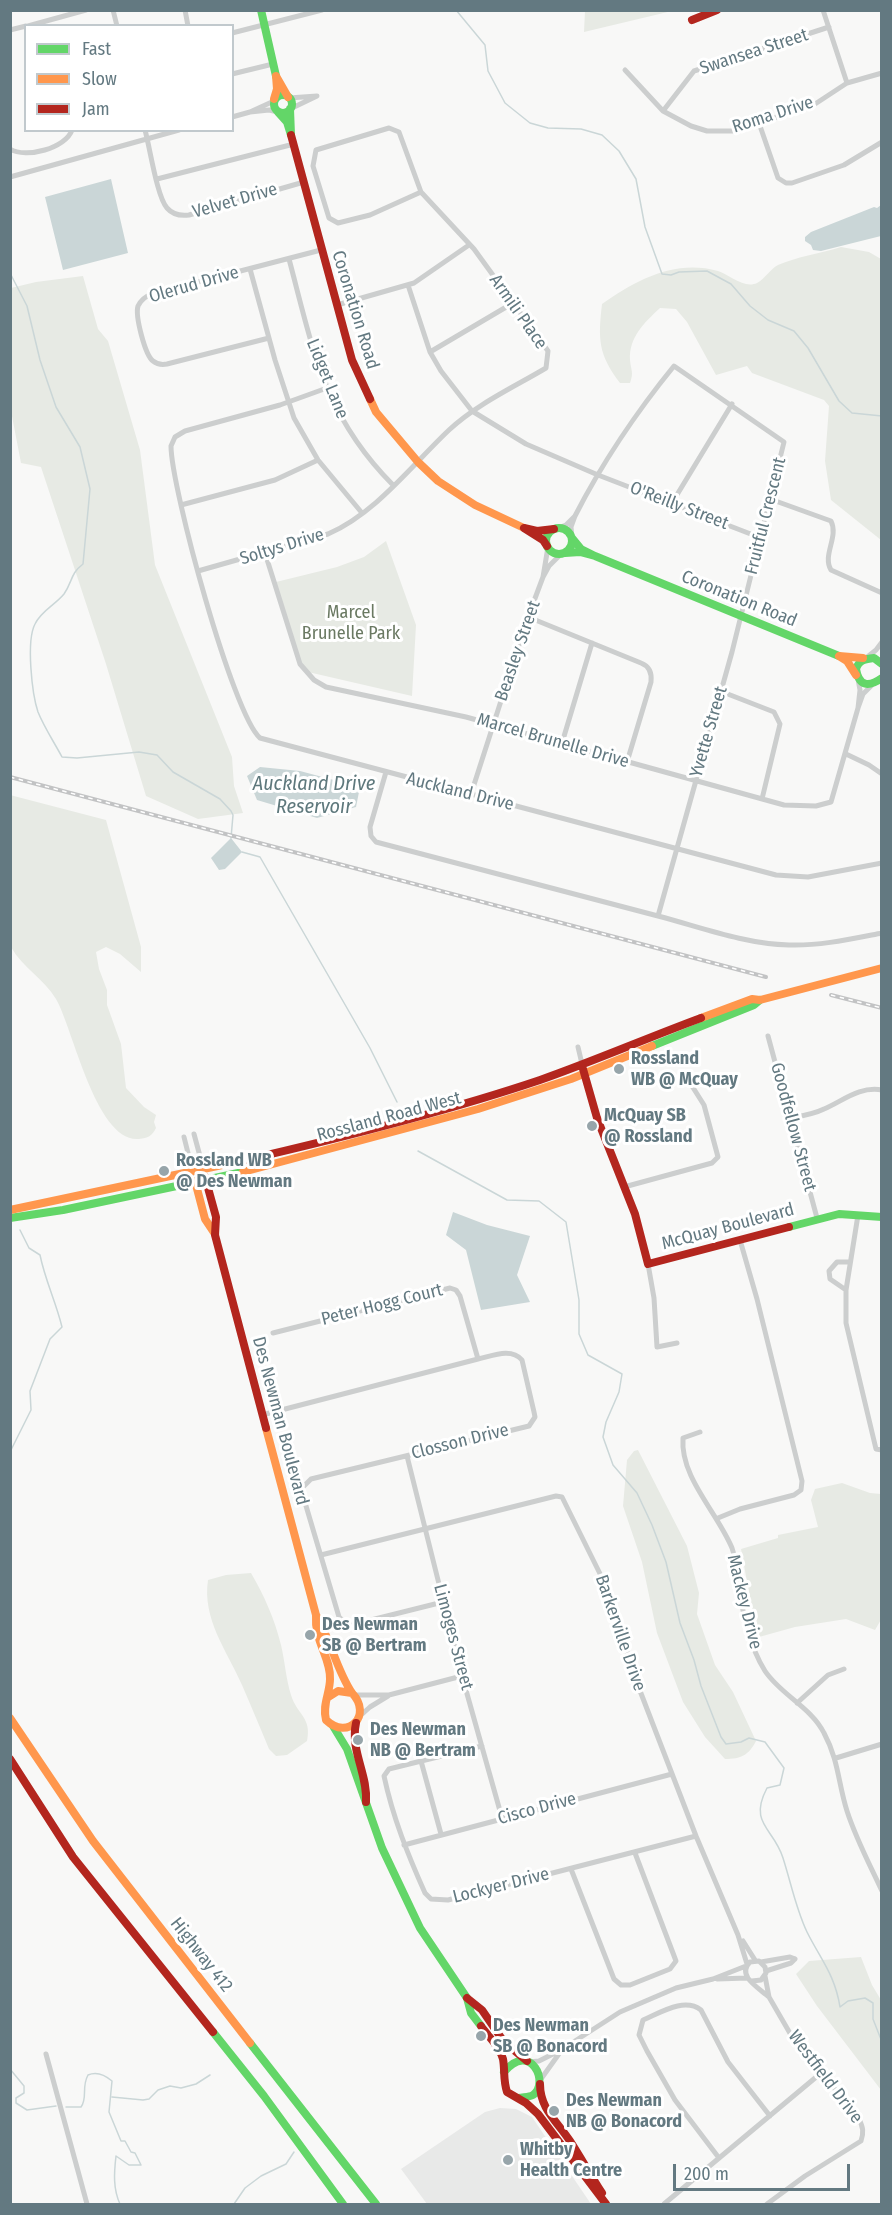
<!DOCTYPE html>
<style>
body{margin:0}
#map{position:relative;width:892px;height:2215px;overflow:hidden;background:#f8f8f7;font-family:"Fira Sans Condensed",sans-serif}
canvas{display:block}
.frame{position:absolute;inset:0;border:12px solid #637981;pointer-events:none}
.legend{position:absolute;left:24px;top:24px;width:210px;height:108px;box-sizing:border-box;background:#fff;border:2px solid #c1c9cd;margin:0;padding:8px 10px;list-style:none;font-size:18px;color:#637981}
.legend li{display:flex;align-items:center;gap:12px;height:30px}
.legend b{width:30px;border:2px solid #c1c9cd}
.scale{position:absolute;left:673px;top:2164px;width:177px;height:27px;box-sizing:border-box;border:3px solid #637981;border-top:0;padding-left:8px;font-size:18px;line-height:21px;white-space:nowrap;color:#637981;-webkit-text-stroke:4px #fff;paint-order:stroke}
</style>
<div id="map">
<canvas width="892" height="2215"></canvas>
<div class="frame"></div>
<ul class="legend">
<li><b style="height:8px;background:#63d668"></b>Fast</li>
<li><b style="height:8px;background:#ff974d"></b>Slow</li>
<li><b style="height:8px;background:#b3261e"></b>Jam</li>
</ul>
<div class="scale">200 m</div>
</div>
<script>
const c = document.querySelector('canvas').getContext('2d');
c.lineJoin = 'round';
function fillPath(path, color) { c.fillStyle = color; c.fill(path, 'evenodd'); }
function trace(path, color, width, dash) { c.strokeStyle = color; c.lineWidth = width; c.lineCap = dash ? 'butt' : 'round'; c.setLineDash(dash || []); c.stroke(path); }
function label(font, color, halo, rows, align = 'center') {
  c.font = font + ' "Fira Sans Condensed",sans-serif'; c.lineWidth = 6; c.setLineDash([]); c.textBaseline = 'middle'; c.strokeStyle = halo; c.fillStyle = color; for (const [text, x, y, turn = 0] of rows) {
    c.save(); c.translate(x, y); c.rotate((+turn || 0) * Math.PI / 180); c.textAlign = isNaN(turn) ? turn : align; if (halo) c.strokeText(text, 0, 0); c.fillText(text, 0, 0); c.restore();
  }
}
const built = new Path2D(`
 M500 2108 516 2109 532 2117 591 2204H427L401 2169 485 2112Z`);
const green = new Path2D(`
 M585 11V10L672 11 584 32Z
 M841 247 869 252 881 259V540L831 500 825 461 829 406 824 400 752 373 747 366 716 375 687 322 676 309 660 308C644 323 629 337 630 360 631 371 634 372 630 383H620C598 354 598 339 602 304 636 280 675 259 718 271 730 275 744 289 757 283 765 279 770 269 778 265 796 257 822 253 841 247Z
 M83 276 98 329 108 341 140 450 155 565 232 757 234 786 243 813 198 819 146 796 106 664 41 467 21 463 11 411V288L36 282Z
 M386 541 416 625 412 696 308 672 300 660 276 582 337 567 364 557Z
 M10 795 106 820 141 947V972L120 954 106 947 96 952 99 969 107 990V1005L121 1044 126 1088 144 1107 156 1115 154 1122 156 1128C152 1136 148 1138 139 1139 96 1143 73 1028 56 999 44 979 22 967 11 947Z
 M638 1450 687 1546 699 1593 697 1614 715 1665 733 1692 756 1741C749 1755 741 1759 725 1759L705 1737 683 1702 657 1633 642 1562 623 1506 627 1460 634 1451Z
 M842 1483 870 1493 881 1494 882 1618 875 1630 846 1619 795 1627 759 1637 752 1609 741 1549 778 1538V1535L818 1527 811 1500 815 1489Z
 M251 1573C264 1595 275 1620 281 1645 285 1662 286 1679 291 1695 297 1715 312 1717 307 1741L287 1755 276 1756 269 1749C260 1727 251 1706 242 1685 227 1651 202 1619 208 1580L226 1575Z
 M861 1957 872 1985 881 2000V2090L817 2006 796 1974 809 1961Z`);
const water = new Path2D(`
 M111 179 128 253 63 270 45 197Z
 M881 205V236L821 251 813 250 811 245 805 241V237L811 232 874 207 877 208Z
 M260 767 300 771 360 787 356 807 317 818 257 800 247 776Z
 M231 838 242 852 225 869 219 870 211 858Z
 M453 1212 487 1225 530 1236 517 1275 530 1302 481 1310 466 1250 446 1235Z`);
const stream = new Path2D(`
 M456 10 485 45 488 71 505 103 530 123 548 128 581 129 602 135 619 151 636 179 645 227 662 274 671 275 679 272 707 271 731 284 750 306 768 320 794 331 808 348 839 401 852 413 882 416
 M10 273 27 306 40 360 56 407 80 447 90 489 83 564C70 574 73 581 64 594 55 605 41 611 35 624 26 641 32 694 38 712 44 727 54 742 62 757L77 758 139 752 157 755 173 772 220 799 231 811 233 815 231 838
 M242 852 260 857 370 1048 397 1102
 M418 1151 507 1200 539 1201 566 1222 579 1300V1334L588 1355 622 1374 619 1392 606 1422 603 1437 613 1465 637 1493 652 1525 666 1562 680 1623 694 1660 701 1686 721 1737 726 1744 741 1742 749 1738 765 1742 784 1768 780 1785 767 1788C748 1824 774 1828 783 1858 791 1883 796 1909 807 1932 821 1960 835 1975 840 2007L848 2001 865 1998 873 2003V2019L882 2042
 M10 1452 31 1410 30 1391 50 1339 62 1327C56 1302 45 1280 40 1255L29 1248 20 1230
 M10 2069 24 2086V2093L16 2098V2103L27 2110 56 2106
 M112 2097 143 2100 149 2099 158 2090 170 2086 181 2088 196 2084 210 2075
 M66 2107H81C88 2097 81 2088 88 2075 97 2071 105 2075 112 2081L109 2112 121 2141H125L131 2152 135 2153 141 2165H129L116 2156C114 2173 113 2189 120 2204
 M234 2204 245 2188 261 2176 286 2164 294 2152`);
const street = new Path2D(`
 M113 10 117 26
 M185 10 188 26
 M823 10 847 83
 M28 26 86 10
 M10 30 26 26
 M232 33 322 10
 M625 70 663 111 691 126 707 131H732L812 106 847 83 882 73
 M232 74 273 64
 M289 98 317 96 290 109
 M274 101 250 112 269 110 278 112
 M663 111 694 71 829 27
 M232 117 250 112
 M759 123 778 178 786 183H792L844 165 882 142
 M145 130C150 148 157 197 167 208 173 215 181 216 189 215L304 182
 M10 149C26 159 66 148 72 130
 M10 177 179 130
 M157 179 294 144
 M289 259C313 349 324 416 393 485
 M250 269 275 360 294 418 318 460 362 513
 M408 285 430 352 441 371 472 411 526 444 598 475 761 538
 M337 305 414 283 469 245
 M269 338 167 364C162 365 158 365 153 361 145 355 135 316 138 306 141 300 146 296 152 294L321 250
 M430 352 513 303
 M327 388 280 405 185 431 175 437 171 446C171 487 233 715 260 738L776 875 808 877 882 863
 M770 499 831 521C839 537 822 555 831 570L882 593
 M672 503 732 404
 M181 505 275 480 318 460
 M555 529 566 525 575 516 571 527 572 538
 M548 547 543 577 549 566 561 554
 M265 553 300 664 314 680 326 687 466 717 784 805 816 806 831 802 858 708
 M198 571 328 534C376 513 411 466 449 430 477 404 514 387 546 368L548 351 474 249 421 192 399 132 389 128 316 150 313 166 329 218 338 223 370 215 421 192
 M528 617 641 663C649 666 652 673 651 682L627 762
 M866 658 876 650 882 642
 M858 679 860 690 858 708 863 694 872 685
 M720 691 774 712 780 724 762 799
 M562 743 592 643
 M846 754 869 765 882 774
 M386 772 370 827 371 836 376 842 658 916 732 652 784 442 674 366C638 410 601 465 575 516
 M471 794 528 617 543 577
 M658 916C700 927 745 944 789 945 820 946 851 939 882 933
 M768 1036 817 1218
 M578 1047 582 1064
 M791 1118C802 1116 814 1114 824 1109 843 1101 859 1086 882 1090
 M194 1134 204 1171
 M184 1137 193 1173
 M624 1187 712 1163 718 1157 704 1105 692 1086
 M858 1215 846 1290V1323L876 1449 882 1450
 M648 1264 654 1298 657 1347 677 1343
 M846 1290 830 1279 829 1271 837 1262H850
 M273 1333 450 1288 456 1290 460 1296 478 1359
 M262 1415 478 1359C492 1356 511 1347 522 1360L534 1412 535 1417 529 1426 311 1479 301 1489 339 1617C346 1624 350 1625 359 1623L443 1602
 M700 1432 683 1438C680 1477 717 1512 732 1548 736 1559 736 1572 738 1584 743 1612 749 1646 765 1671 781 1695 811 1707 824 1733 839 1761 838 1783 847 1811 856 1839 870 1865 882 1891
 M407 1456 462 1676 502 1818
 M718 1518 740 1509 794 1495 801 1490 802 1481 757 1299 740 1240
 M321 1555 556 1496 562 1497 613 1600 632 1670 696 1836 738 1935 747 1964
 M355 1695H389L462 1676
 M797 1703 828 1675 844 1669
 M360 1716 370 1707 388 1696
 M482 1746 389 1769 384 1776C393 1818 408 1855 425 1893L431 1899 448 1900 696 1836
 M836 1758 882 1744
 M421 1761 441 1834
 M404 1845 672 1774
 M571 1869 614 1979 621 1985H630L670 1969 676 1961 635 1853
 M743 1941 755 1960
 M761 1962 790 1957 795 1959
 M766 1971 791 1963 795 1959
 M765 1976 769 1997 791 2035 859 2119C863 2127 864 2132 861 2141L805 2176 767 2204
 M717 1979 747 1978
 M752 1981 761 1980 766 1973 765 1967 759 1961 750 1962C736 1976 759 1988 769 1997
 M46 2054 87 2204
 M529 2062 539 2061 561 2050 620 2012 676 1988 713 1979 746 1966
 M541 2079 561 2051
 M719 2158 675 2100 647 2051 639 2035 643 2020C660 2013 684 1997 701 2010L728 2062 770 2116
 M664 2204 821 2073`);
const fast = new Path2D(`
 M261 10 276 76
 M274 104a9 9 0 1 1 18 0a9 9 0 1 1-18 0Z
 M278 112 287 122 291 135 290 109
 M546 541a13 13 0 1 1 26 0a13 13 0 1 1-26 0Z
 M565 553 580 552 595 556 581 549 572 538
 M595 556 839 656
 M882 664 874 658C865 659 859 660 856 669 859 687 869 687 882 678
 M652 1046 754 1005 760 1000
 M10 1218 63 1210 243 1172
 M789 1227 839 1214 882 1217
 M333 1726 347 1749 382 1848 420 1928 467 1998 471 2013 481 2026
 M213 2032 264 2096 343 2204
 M250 2043 376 2204
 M504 2072C531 2040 550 2084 533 2095 530 2097 523 2097 519 2098`);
const slow = new Path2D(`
 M274 99 277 89 276 76 288 97
 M370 399 376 412 418 462 438 481 475 505 524 528
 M856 675 847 661 839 656 863 658
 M701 1018 752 999 760 1000 882 968
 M243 1172 478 1109 571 1079 652 1046
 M195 1181 205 1219 215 1234
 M10 1210 241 1161
 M266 1428 316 1615C331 1640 336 1669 352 1693
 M316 1615C314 1641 331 1658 330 1679 330 1693 322 1705 326 1720 348 1741 373 1715 352 1693L338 1691 327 1698
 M10 1718 93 1841 250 2043`);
const jam = new Path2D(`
 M692 20 717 10
 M291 135 352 360 370 399
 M547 546 543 540 524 528 537 531 554 529
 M583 1069 597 1118 635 1214 648 1264 789 1227
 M241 1161C341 1138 442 1113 540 1080 594 1061 647 1038 701 1018
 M205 1177 216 1217 215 1235 266 1428
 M356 1723C350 1751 368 1774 366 1802
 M10 1759 73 1857 213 2032
 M467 1998 482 2010 504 2042 527 2061
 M481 2026C488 2036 500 2047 503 2059 505 2070 503 2080 507 2092L526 2103 538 2114 606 2204
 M540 2084C540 2109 557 2121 570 2141 581 2158 591 2176 602 2193`);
const rail = new Path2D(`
 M10 777 766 977
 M831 995 882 1008`);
const markers = [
 [619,1069,6,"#97a5aa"],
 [592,1126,6,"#97a5aa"],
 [164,1171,6,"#97a5aa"],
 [310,1635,6,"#97a5aa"],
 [358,1740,6,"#97a5aa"],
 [481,2036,6,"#97a5aa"],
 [554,2111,6,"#97a5aa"],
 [508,2160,6,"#97a5aa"]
];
const streetNames = [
 ["Swansea Street",754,52,-18],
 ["Roma Drive",773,115,-18],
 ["Velvet Drive",235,201,-16],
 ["Olerud Drive",194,285,-16],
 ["Coronation Road",355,310,73],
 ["Armili Place",518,312,55],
 ["Lidget Lane",327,379,68],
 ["O'Reilly Street",679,506,21],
 ["Fruitful Crescent",766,516,-76],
 ["Soltys Drive",282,547,-17],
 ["Coronation Road",739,599,22],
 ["Beasley Street",518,651,-71],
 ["Yvette Street",709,732,-74],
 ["Marcel Brunelle Drive",553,741,16],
 ["Auckland Drive",460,792,14],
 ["Rossland Road West",389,1117,-15],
 ["Goodfellow Street",793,1127,75],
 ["McQuay Boulevard",728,1227,-15],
 ["Peter Hogg Court",382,1305,-14],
 ["Des Newman Boulevard",280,1421,75],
 ["Closson Drive",460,1442,-14],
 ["Mackey Drive",744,1602,76],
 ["Barkerville Drive",620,1633,71],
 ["Limoges Street",453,1637,75],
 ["Cisco Drive",537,1809,-15],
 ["Lockyer Drive",501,1886,-14],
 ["Highway 412",201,1955,52],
 ["Westfield Drive",825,2077,53]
];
const parkNames = [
 ["Marcel",351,613],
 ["Brunelle Park",351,634]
];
const poiNames = [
 ["Rossland",631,1059],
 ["WB @ McQuay",631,1080],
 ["McQuay SB",604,1116],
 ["@ Rossland",604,1137],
 ["Rossland WB",176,1161],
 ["@ Des Newman",176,1182],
 ["Des Newman",322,1625],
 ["SB @ Bertram",322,1646],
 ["Des Newman",370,1730],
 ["NB @ Bertram",370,1751],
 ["Des Newman",493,2026],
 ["SB @ Bonacord",493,2047],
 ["Des Newman",566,2101],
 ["NB @ Bonacord",566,2122],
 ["Whitby",520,2150],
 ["Health Centre",520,2171]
];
const waterNames = [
 ["Auckland Drive",314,784],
 ["Reservoir",314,807]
];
fillPath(built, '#e8e9e8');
fillPath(green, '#e7eae4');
fillPath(water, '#cad6d7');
trace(stream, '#cad6d7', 1.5);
trace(street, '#cccece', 5);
trace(fast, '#63d668', 8);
trace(slow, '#ff974d', 8);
trace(jam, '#b3261e', 8);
trace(rail, '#c2c3c4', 4);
trace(rail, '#fff', 1.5, [4.5]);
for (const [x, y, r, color] of markers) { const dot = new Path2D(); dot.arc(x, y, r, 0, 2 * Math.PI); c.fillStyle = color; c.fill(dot); trace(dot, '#fff', 2); }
label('18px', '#637981', '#fff', streetNames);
label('18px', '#6a7962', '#fff', parkNames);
label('bold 18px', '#637981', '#fff', poiNames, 'left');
label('italic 20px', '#5e787c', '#fff', waterNames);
</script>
